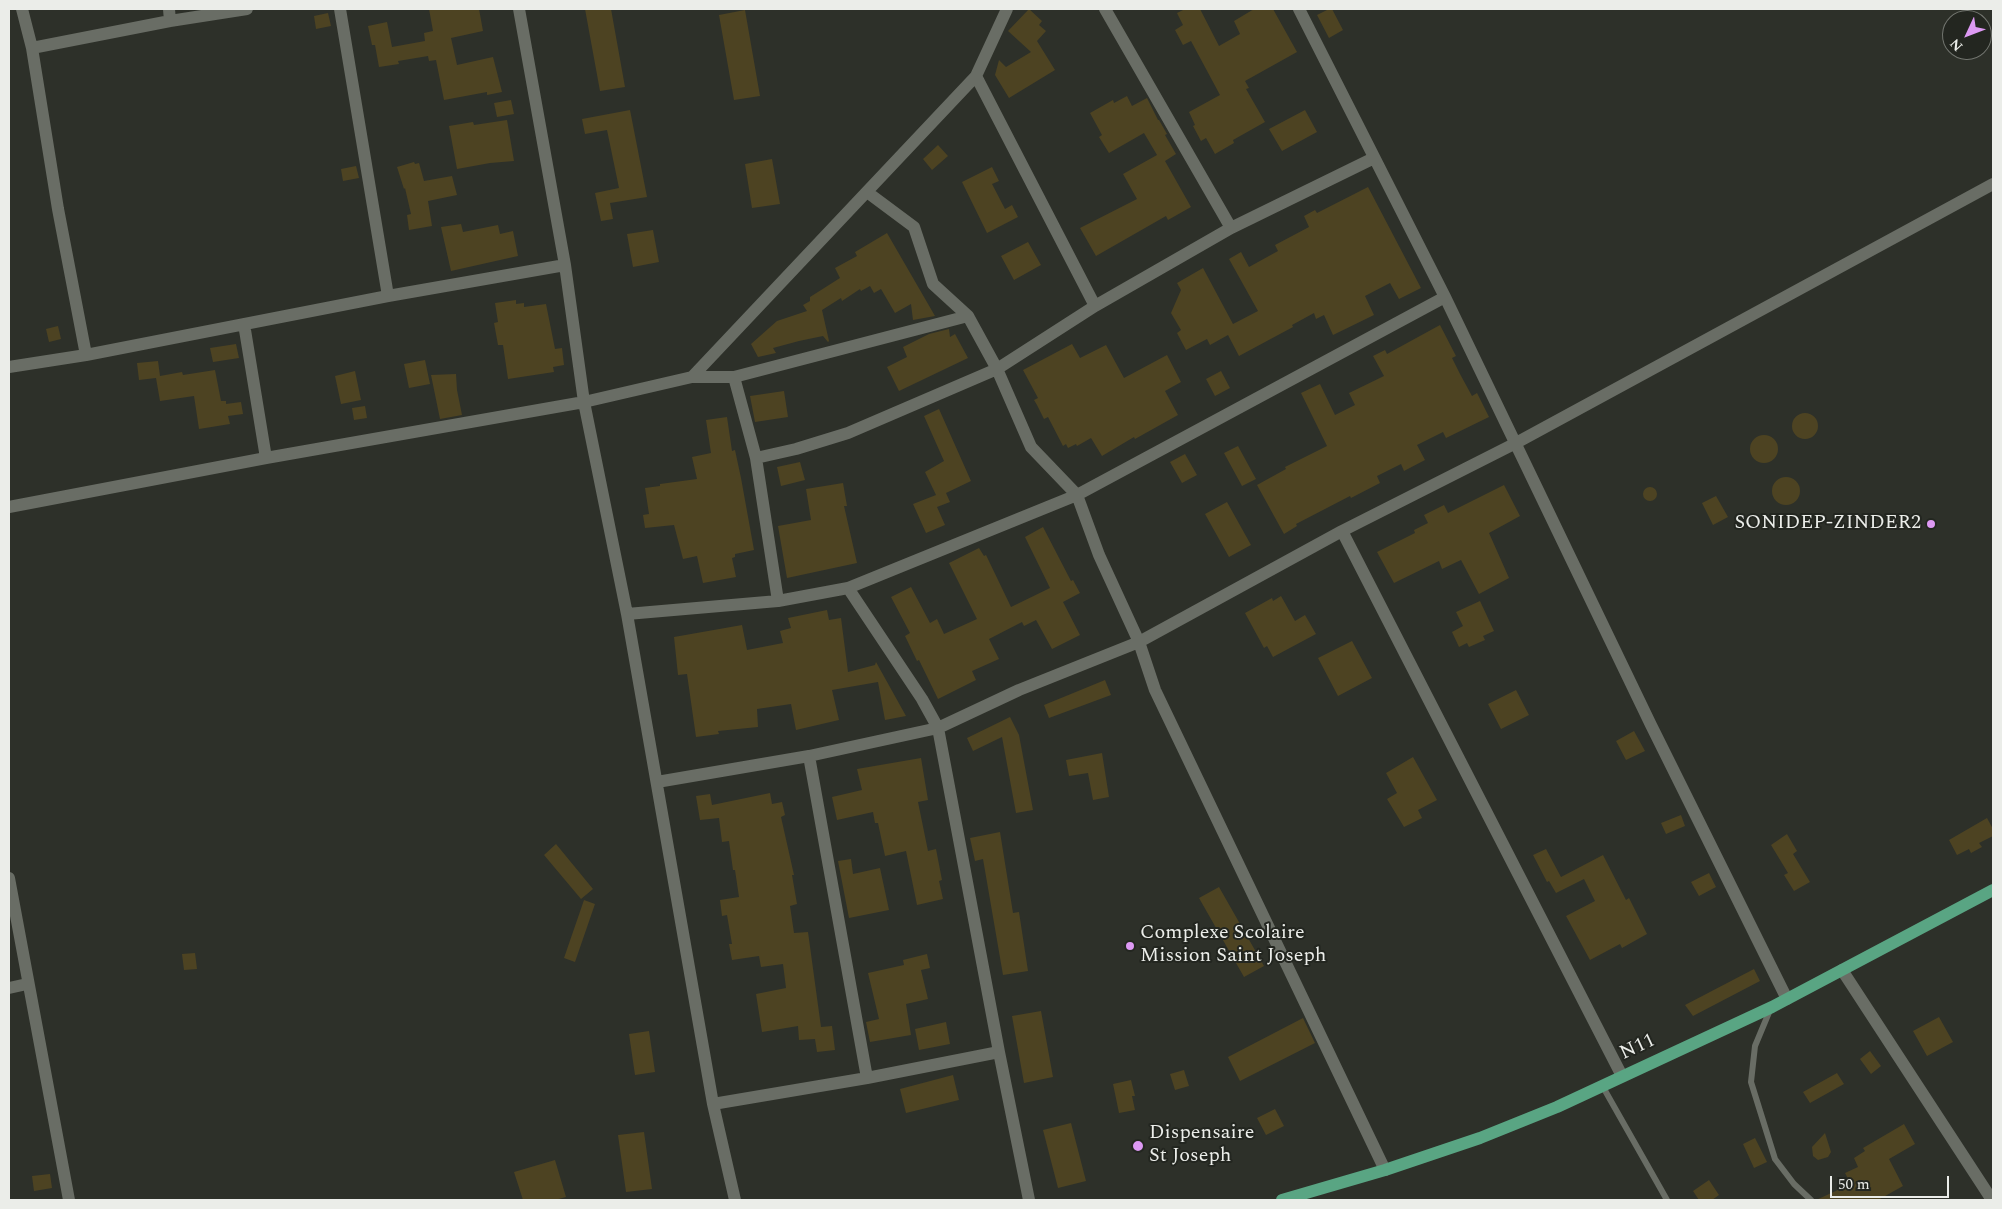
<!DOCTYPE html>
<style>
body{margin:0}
#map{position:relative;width:2002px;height:1209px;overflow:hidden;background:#2d3029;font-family:Spectral,serif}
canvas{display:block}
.frame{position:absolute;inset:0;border:10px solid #ebede9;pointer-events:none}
.north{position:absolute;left:1942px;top:10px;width:50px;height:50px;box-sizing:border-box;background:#232620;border:1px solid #737670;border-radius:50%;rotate:227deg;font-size:14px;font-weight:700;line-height:20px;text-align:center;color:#ebede9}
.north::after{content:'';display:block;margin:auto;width:18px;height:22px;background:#dd99f3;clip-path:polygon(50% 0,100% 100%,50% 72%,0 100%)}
.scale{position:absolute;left:1830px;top:1176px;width:119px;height:22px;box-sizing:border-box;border:2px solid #ebede9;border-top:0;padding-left:6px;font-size:15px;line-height:18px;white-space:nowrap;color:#ebede9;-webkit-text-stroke:4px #232620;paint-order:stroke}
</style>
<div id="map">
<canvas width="2002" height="1209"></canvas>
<div class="frame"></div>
<div class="north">N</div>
<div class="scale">50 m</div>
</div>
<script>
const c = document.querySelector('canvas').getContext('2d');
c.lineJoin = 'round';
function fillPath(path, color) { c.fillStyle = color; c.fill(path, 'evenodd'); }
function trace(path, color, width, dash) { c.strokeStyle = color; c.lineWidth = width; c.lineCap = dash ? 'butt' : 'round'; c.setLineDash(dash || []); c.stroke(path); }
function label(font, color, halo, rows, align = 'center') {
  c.font = font + ' Spectral,serif'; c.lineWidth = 4; c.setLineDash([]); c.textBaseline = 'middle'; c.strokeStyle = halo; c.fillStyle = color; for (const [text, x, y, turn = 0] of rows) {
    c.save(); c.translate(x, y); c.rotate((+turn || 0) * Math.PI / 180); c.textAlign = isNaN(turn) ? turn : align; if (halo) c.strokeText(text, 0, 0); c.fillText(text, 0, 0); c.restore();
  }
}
const building = new Path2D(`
 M429 9H479L483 31 451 38 457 65 493 57 502 92 487 95V92L444 100 436 60 429 61 428 56 398 61 399 64 379 67 375 45H372L368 26 387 22 392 47 425 41 424 33 433 31Z
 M585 9H611L625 87 600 91Z
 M1029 9 1042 21 1039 25 1046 31 1037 41 1055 70 1009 98 995 75 999 60 1006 67 1031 52 1008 31Z
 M1185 9H1200L1219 46 1240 34 1234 21 1254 9H1273L1297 52 1245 81 1249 88 1246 89 1265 122 1233 140 1234 143 1215 154 1206 138 1201 141 1193 126 1195 125 1189 112 1220 95 1191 41 1183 45 1175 30 1183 25 1177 13Z
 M1329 9H1332L1343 30 1329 38 1317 15Z
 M745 10 760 96 734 100 719 15Z
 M328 13 331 26 316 29 314 16Z
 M1127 96 1132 106 1147 98 1158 120H1159L1167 134 1165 135 1176 154 1165 161 1191 207 1168 220 1166 216 1096 256 1080 228 1137 199 1123 174 1157 155 1144 133 1109 153 1099 137 1102 135 1090 113 1113 100 1114 103Z
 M511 100 514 114 497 117 494 103Z
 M630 110 647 197 610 203 613 219 601 221 595 193 619 188 607 130 585 134 582 119Z
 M1305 110 1317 132 1282 151 1269 129Z
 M507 120 514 161 490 163 457 169 449 126 473 122 474 125Z
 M938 145 948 156 932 170 923 159Z
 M772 159 780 204 752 208 745 164Z
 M414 162 415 164 419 163 424 181 452 176 457 195 428 201 432 226 409 230 407 215 411 214 405 188 404 189 397 167Z
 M356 166 359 178 343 181 341 169Z
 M992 167 999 181 992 184 1005 209 1012 205 1018 217 987 233 962 182Z
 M1368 187 1421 288 1399 299 1390 283 1365 296 1374 315 1333 335 1324 315 1316 319 1314 313 1292 325 1293 327 1239 356 1228 335 1210 345 1207 339 1186 350 1177 333 1181 330 1171 313 1181 290 1177 283 1203 268 1233 324 1258 311 1229 259 1241 252 1249 267 1278 251 1275 245 1309 227 1304 216 1315 210 1317 213Z
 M461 224 463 232 498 225 500 234 513 231 518 256 451 271 441 227Z
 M653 230 659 262 633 267 627 234Z
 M887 233 935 316 913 320 911 304 895 313 881 289 874 293 870 286 861 291 860 289 842 301 841 298 822 310 829 341 828 342 823 336 799 341 773 348 776 353 758 357 751 344 777 321 807 311 803 305 810 301V297L840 278 835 268 857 256 855 252Z
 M1028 242 1041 265 1014 280 1001 256Z
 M516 300V304L524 303V307L546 304 555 349 562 348 564 365 553 367 554 372 508 379 503 345H498L494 323 498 322 495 303Z
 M1440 325 1456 356 1452 358 1460 374 1472 396 1477 393 1489 417 1446 438 1443 432 1417 445 1425 460 1404 471 1401 464 1377 476 1380 483 1351 498 1350 496 1296 524 1297 526 1284 534 1257 485 1286 469 1285 467 1327 446 1301 393 1320 384 1335 415 1355 405 1349 393 1384 376 1373 356 1385 350 1387 354Z
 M58 326 61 339 49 342 46 329Z
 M949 329 950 337 955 334 968 358 899 391 887 367 907 357 903 347 929 334Z
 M236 344 239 358 213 362 210 348Z
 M1072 344 1080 358 1106 345 1124 378 1167 355 1181 382 1165 391 1178 415 1135 439 1134 437 1102 456 1091 438 1077 446 1076 444 1068 448 1066 444 1063 446 1048 417 1044 419 1037 405 1034 400 1038 398 1023 370Z
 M425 360 430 384 409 388 404 364Z
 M158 361 160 376 182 372 183 375 215 370 221 401H226V404L241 402 243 414 228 416 230 424 199 429 194 396 160 401 156 378 139 380 137 363Z
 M355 371 361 400 341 404 335 376Z
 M1221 371 1230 388 1215 396 1206 379Z
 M456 374 457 390 462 415 440 419 431 375Z
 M784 391 788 417 755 422 750 396Z
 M365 406 367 418 354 420 352 408Z
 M939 409 971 481 946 493 950 502 937 507 945 525 926 533 913 504 936 495 925 472 944 461 924 416Z
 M1792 426a13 13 0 1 1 26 0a13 13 0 1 1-26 0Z
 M727 417 732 451 735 450 741 478 754 550 735 554V557L732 558 736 577 703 583 697 556 683 559 674 525 645 528 643 515 649 514 645 488 660 486V484L697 479 692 457 711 453 706 420Z
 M1750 449a14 14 0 1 1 28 0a14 14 0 1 1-28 0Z
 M1238 446 1256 479 1242 486 1224 453Z
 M1185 454 1197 475 1182 483 1170 462Z
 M800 462 805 480 781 486 777 467Z
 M1772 491a14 14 0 1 1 28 0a14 14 0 1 1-28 0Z
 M843 483 847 506H844L857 563 787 578 778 526 811 520 806 489Z
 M1504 485 1520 516 1489 533 1509 578 1479 594 1461 560 1442 569 1439 561 1394 583 1377 552 1415 533 1414 530 1428 523 1424 515 1444 505 1448 513Z
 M1643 494a7 7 0 1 1 14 0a7 7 0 1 1-14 0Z
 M1716 496 1728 517 1713 525 1702 503Z
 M1227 502 1251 545 1229 557 1205 514Z
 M1043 527 1071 581 1073 580 1080 593 1063 602 1080 635 1052 649 1036 620 1024 626 1022 622 989 639 999 659 972 671 976 680 938 699 919 660 917 661 905 636 910 633 891 597 911 587 930 623 937 619 944 634 977 619 949 563 979 548 984 556 986 555 1011 607 1050 588 1025 537Z
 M1281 596 1295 621 1305 615 1316 634 1273 657 1267 646 1264 648 1245 613 1272 598 1273 601Z
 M1480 601 1494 631 1483 636 1485 640 1469 647 1467 643 1459 647 1452 632 1463 626 1456 612Z
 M827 610 829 620 841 618 848 672 875 665 876 662 906 716 885 720 878 682 832 690 839 720 796 730 791 704 757 709 758 727 718 731 719 734 696 737 687 674 678 675 674 637 742 625 747 650 783 643 780 631 791 628 788 618Z
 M1352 641 1372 678 1338 696 1318 658Z
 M1105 680 1111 695 1049 718 1044 705Z
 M1516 690 1529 715 1501 729 1488 704Z
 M1010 717 1019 735 1033 810 1016 813 1002 737 973 751 967 738Z
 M1634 731 1645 751 1626 760 1616 741Z
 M1102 753 1109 797 1093 800 1088 773 1069 776 1066 760Z
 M1413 757 1437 800 1418 810 1422 818 1404 827 1387 799 1397 793 1386 773Z
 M921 758 928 800 918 802 928 851 936 849 942 880 939 881 943 899 917 905 906 851 885 856 878 823H875L873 812 837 820 832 797 862 790 857 769Z
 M770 793 772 804 782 802 785 815 781 817 794 875H792L797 904 790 906 794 933 808 932 821 1027 832 1026 835 1050 817 1052 815 1039 799 1040 798 1026 762 1032 756 994 786 988 783 964 761 967 759 956 732 960 729 944H732L727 915 722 916 720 900 739 897 735 870H733L729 841 722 842 719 818 700 820 696 796 710 794 712 805Z
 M1681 815 1685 826 1666 834 1661 823Z
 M1987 818 1993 829V836L1979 843 1982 847 1971 853 1969 849 1957 855 1949 840Z
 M1000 832 1013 913 1019 912 1028 971 1003 975 983 859 975 861 970 838Z
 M1787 834 1797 851 1793 854 1810 882 1794 891 1784 875 1788 873 1771 845Z
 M556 844 593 889 581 899 544 855Z
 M1546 849 1561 877 1603 855 1626 900 1629 898 1647 934 1622 948 1620 944 1590 960 1566 916 1595 901 1584 879 1556 893 1549 881 1547 882 1533 855Z
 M851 859 853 874 880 868 889 910 849 918 838 861Z
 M1709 873 1716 887 1699 896 1691 882Z
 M1219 887 1264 966 1244 977 1199 898Z
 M584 900 595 904 575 962 564 958Z
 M195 953 197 969 184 970 182 954Z
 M927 954 930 968 921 970 928 999 906 1004 911 1035 870 1042 866 1022 879 1019 868 973 904 965 903 960Z
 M1754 969 1760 981 1693 1016 1685 1005Z
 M1041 1011 1053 1077 1024 1083 1012 1016Z
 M1939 1017 1953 1042 1927 1056 1913 1031Z
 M1303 1018 1315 1043 1240 1081 1228 1057Z
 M946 1022 950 1044 919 1050 915 1029Z
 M649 1031 655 1072 635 1075 629 1034Z
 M1870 1051 1881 1066 1871 1074 1860 1059Z
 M1184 1070 1189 1086 1175 1090 1170 1074Z
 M1837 1073 1844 1084 1810 1103 1803 1092Z
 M953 1075 959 1100 906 1113 900 1089Z
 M1131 1080 1135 1096H1132L1135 1110 1119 1113 1113 1084Z
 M1275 1109 1284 1126 1266 1135 1257 1118Z
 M1071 1123 1086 1181 1058 1188 1043 1130Z
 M1904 1124 1915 1144 1889 1159 1903 1186 1878 1200H1816L1851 1184 1845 1173 1858 1167 1854 1158 1865 1151 1863 1148Z
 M644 1132 652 1189 626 1192 618 1135Z
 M1825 1133 1831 1152 1828 1157 1818 1160 1813 1156 1812 1147Z
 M1755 1138 1767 1162 1754 1168 1743 1144Z
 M555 1160 566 1197 555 1200H523L514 1172Z
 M50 1174 52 1188 34 1191 32 1176Z
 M1709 1180 1719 1195 1712 1200H1699L1693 1191Z`);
const lane = new Path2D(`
 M1770 1010 1755 1046 1751 1082 1775 1159 1794 1184 1811 1200
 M1603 1087 1667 1200`);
const street = new Path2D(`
 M22 9 32 48 58 209 86 355
 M169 9 170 21
 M340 9 388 296
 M519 9 565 265 584 402 627 614 713 1104 735 1200
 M1105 9 1231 228
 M1299 9 1445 297 1651 725 1787 999
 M32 48 170 21 247 9
 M976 76 1095 306
 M867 192 914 227 933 284 968 316 997 369 1031 447 1077 495 1099 555 1139 642 1155 690 1385 1170
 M244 324 266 458
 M9 367 86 355 388 296 565 265
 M692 377 976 76 1007 9
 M734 377 756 458 778 601
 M756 458 796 449 848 433 997 369 1095 306 1231 228 1374 158
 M9 507 266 458 584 402 692 377H734L968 316
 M1342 531 1622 1076
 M848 588 1077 495 1445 297
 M627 614 778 601 848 588 922 699 938 728 999 1052 1029 1200
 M657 782 809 756
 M9 878 69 1200
 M1842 970 1992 1200
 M9 988 27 984
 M867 1078 809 756 938 728 1019 690 1139 642 1342 531 1516 443 1993 184
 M713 1104 867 1078 999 1052`);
const primary = new Path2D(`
 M1282 1200 1385 1170 1480 1138 1557 1107 1772 1007 1993 890`);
const markers = [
 [1931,524,5,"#dd99f3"],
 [1130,946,5,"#dd99f3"],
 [1138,1146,6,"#dd99f3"]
];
const poiNames = [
 ["SONIDEP-ZINDER2",1921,524,"right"],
 ["Complexe Scolaire",1140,934],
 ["Mission Saint Joseph",1140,957],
 ["Dispensaire",1149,1134],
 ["St Joseph",1149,1157]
];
const streetNames = [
 ["N11",1638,1048,-25]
];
fillPath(building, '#4d4322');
trace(lane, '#696d65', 6);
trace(street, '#696d65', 12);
trace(primary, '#59a583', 12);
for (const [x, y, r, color] of markers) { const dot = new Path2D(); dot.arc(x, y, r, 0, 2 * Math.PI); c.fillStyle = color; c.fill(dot); trace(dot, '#232620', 2); }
label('20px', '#ebede9', '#232620', poiNames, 'left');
label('20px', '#ebede9', '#232620', streetNames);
</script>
